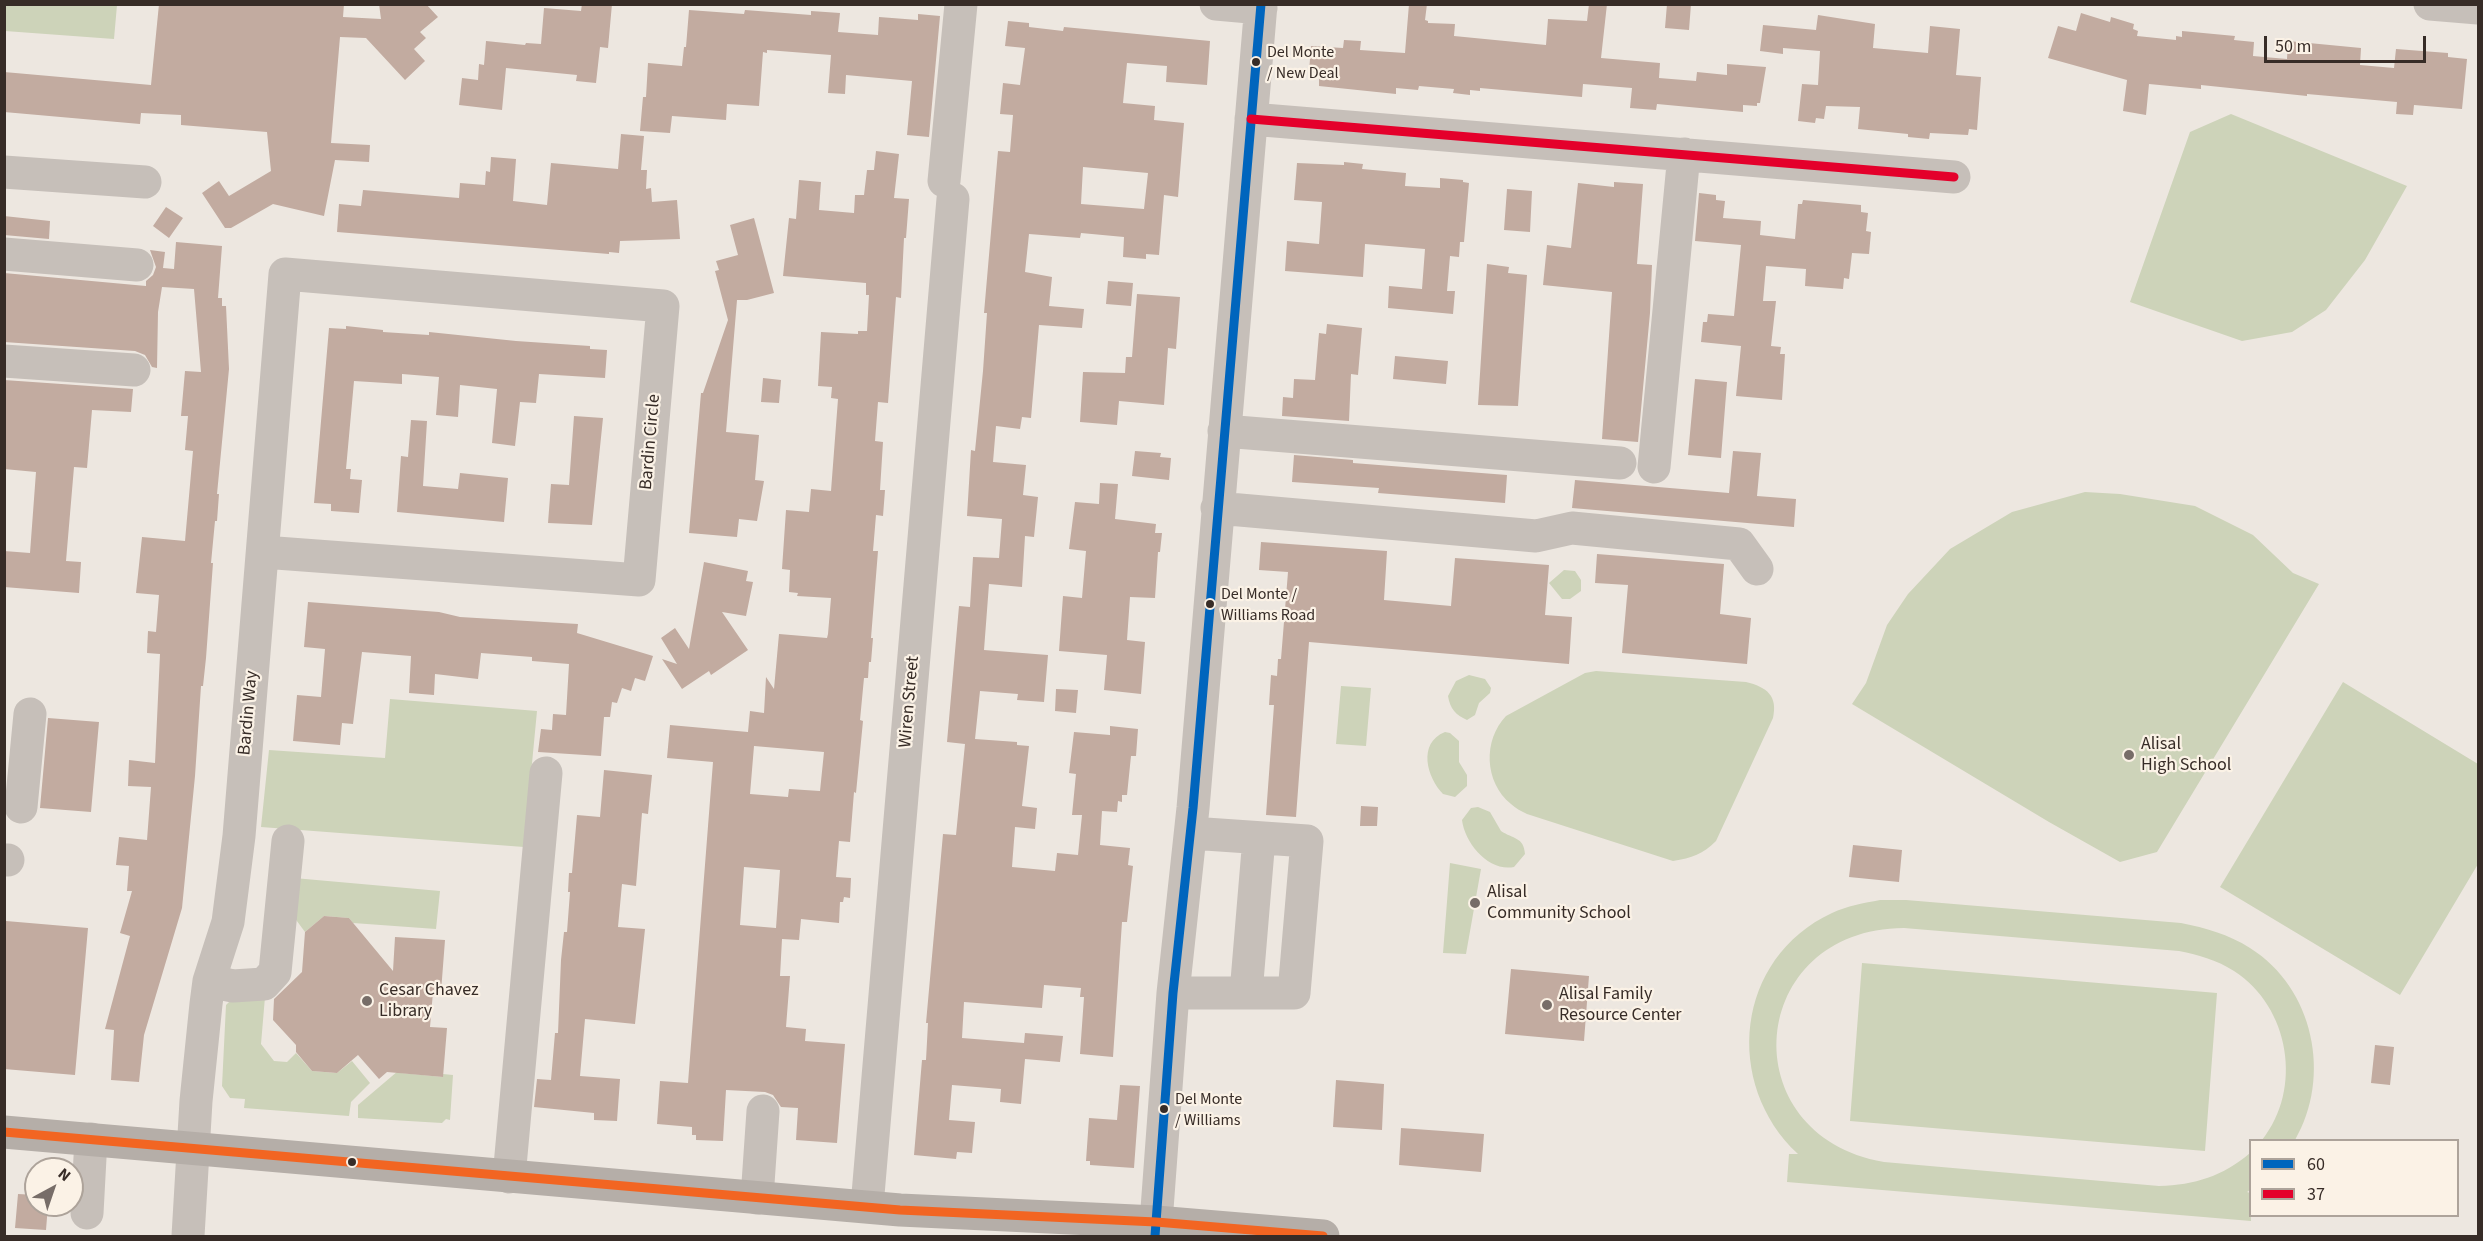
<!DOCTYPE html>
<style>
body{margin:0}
#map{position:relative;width:2483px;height:1241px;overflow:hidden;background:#ede7e0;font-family:"Source Sans 3",sans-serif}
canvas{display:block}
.frame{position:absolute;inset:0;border:6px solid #372c27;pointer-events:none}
.legend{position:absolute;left:2249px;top:1139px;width:210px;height:78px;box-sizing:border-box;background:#fbf2e6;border:2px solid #ada39a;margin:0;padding:8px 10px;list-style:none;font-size:18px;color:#372c27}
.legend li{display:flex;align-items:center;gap:12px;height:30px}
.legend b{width:30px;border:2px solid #ada39a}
.north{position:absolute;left:24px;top:1157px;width:60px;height:60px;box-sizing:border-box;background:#fbf2e6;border:2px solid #ada39a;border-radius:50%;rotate:40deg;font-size:16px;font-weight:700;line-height:24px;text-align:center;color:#372c27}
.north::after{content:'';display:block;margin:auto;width:21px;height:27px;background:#776d68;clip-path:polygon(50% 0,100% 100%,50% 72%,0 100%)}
.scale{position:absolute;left:2264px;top:36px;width:162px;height:27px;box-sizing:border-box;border:3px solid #372c27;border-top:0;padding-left:8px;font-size:18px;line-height:21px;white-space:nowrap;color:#372c27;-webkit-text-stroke:4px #fbf2e6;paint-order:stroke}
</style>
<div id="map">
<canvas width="2483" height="1241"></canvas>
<div class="frame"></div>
<ul class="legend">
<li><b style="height:8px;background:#0065bd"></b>60</li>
<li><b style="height:8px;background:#e4002b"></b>37</li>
</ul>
<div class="north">N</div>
<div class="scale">50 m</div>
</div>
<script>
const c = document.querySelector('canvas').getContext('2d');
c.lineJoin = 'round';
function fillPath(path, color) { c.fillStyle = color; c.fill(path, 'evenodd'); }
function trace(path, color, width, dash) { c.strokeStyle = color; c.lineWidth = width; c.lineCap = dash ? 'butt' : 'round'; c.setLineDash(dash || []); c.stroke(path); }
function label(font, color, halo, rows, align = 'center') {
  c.font = font + ' "Source Sans 3",sans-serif'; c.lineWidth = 4.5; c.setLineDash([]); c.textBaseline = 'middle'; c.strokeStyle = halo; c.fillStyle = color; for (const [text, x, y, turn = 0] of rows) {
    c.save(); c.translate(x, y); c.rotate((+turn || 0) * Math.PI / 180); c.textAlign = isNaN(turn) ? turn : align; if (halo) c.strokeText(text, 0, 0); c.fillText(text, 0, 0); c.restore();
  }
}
const green = new Path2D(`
 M4 5H117L114 39 5 31Z
 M2231 114 2407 186 2365 260 2326 310 2292 332 2242 341 2130 302 2190 132Z
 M2085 492 2120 494 2195 506 2253 535 2293 573 2319 584 2157 852 2120 862 2049 822 1852 704 1866 683 1887 625 1908 594 1950 549 2012 512Z
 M1564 570 1575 571 1581 580V591L1570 599H1562L1549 583Z
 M1596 671 1746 682C1767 687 1778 696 1773 718L1716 841C1703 854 1692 858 1673 861L1527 814C1521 811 1515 808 1511 804 1484 782 1483 740 1506 716L1585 673Z
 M1469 675 1485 679 1491 688 1490 693 1479 703 1475 715 1467 720C1456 715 1450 709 1448 696L1456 681Z
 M2343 682 2478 764V864L2400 995 2220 887Z
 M1341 686 1371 688 1366 746 1336 744Z
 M390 699 537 711 524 847 261 827 269 750 385 758Z
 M1445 732 1450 733 1459 741V762L1467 775V786L1455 797 1443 794C1427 778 1417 743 1445 732Z
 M1478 807 1490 812 1501 831C1513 839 1524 837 1525 854L1514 867C1489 872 1465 844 1462 820L1471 808Z
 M1450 863 1481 869 1466 954 1443 953Z
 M294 878 440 891 436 929 353 923 349 918 324 916 305 932 291 913Z
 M1880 900H1906L2181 923C2206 928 2228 934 2250 948 2314 988 2332 1077 2295 1140H2262C2303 1089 2290 1007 2234 971 2217 960 2199 955 2179 951L1904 928C1746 929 1730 1135 1884 1162L2159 1186C2195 1185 2223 1176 2250 1153V1190L2247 1192 2250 1193 2251 1221 1787 1182 1789 1154H1798C1723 1084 1735 958 1832 913 1847 906 1864 903 1880 900Z
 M1862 963 2217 993 2205 1151 1850 1121Z
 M265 997 261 1044 274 1061 287 1062 296 1053 312 1071 337 1073 352 1061 370 1083 351 1102 349 1116 244 1108 245 1099 230 1098 222 1086 226 1005 231 1000Z
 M398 1071 401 1073 443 1077V1074L453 1075 450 1120 446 1119 442 1123 358 1118V1105Z`);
const building = new Path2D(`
 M159 4H344L343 17 381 19 379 4H426L438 17 420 32 426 38 414 49 425 61 405 80 366 38 340 37 331 143 370 145 369 162 335 160 324 216 273 204 231 228H225L202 193 219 181 229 196 271 171 267 132 181 125V115L141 113 140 124 4 112V72L151 85Z
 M582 4H612L608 48 600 47 596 83 576 81 577 75 506 68 502 110 459 105 462 78 478 80 479 64 484 65 486 41 525 45 526 43 541 44 544 8 581 11Z
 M1409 4H1427L1425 20 1428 21V23L1455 24 1454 36 1546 45 1548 19 1587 21 1589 4H1607L1601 58 1660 63 1659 78 1696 81 1697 72 1727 75V64L1766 67 1760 103H1757V106L1743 105V112L1657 104 1656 110 1630 108 1632 88 1583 84 1582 97 1480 88V91L1470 90V95L1453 93 1454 89 1419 86 1418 90 1396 88V94L1319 86V73L1309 72 1311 46 1343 48 1344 40 1361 41 1360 50 1405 53Z
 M1667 4H1691L1689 30 1665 28Z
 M689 10 744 14 745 10 811 15V11L840 13 838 32 878 35 879 17 918 20V14L940 16 929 137 907 135 912 81 846 75 845 94 828 93 831 55 767 50V53L763 52 759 106 727 104 726 120 672 116 670 133 640 131 643 97H646L648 63 682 66 684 47H686Z
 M2081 13 2110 22 2111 17 2134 24 2133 29 2138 31 2137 36 2176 40V36L2182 37V31L2235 36 2234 40 2254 42 2253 56 2287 59 2288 41 2361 48 2360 65 2394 68 2396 49 2448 53V57L2467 59 2462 109 2414 105 2413 115 2396 114 2397 102 2307 94V96L2201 85V89L2149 84 2146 115 2123 111 2127 80 2048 58 2058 26 2076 31Z
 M1818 15 1875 24 1873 48 1928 53 1930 26 1960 29 1956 75 1981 77 1977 130 1969 129 1968 135 1930 133 1929 139 1908 137V134L1858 129 1860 107 1826 106 1824 119 1816 118 1815 123 1798 121 1802 84 1818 85 1820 51 1783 48V54L1760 51 1763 25 1816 30Z
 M1008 21 1029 23V27L1063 31 1064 27 1210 41 1207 85 1166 82 1167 66 1127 63 1123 103 1155 106 1154 120 1184 123 1178 197 1164 195 1159 255 1146 254V259L1123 257 1124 237 1081 233 1080 238 1029 234 1025 272 1052 277 1049 306 1084 309 1082 328 1039 325 1031 418 1022 417 1020 429 996 426 993 462 1026 465 1023 495 1038 497 1034 537 1025 536 1022 587 989 584 984 650 1048 655 1044 702 1017 700 1018 694 980 691 975 739 1017 742V745L1029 746 1022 806 1037 808 1035 829 1015 827 1012 867 1055 871 1057 853 1078 855 1082 815H1072L1076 774 1069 773 1074 732 1110 735V726L1138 729 1136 756H1131L1127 795H1122V802L1118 801 1117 812 1102 811 1100 845 1130 848 1128 865 1133 866 1127 922H1122L1113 1057 1080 1054 1084 997H1080L1081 988 1044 985 1042 1008 964 1002 962 1038 1024 1043 1025 1033 1063 1036 1060 1062 1025 1059 1021 1104 1000 1102 1001 1089 952 1085 949 1120 975 1122 972 1153 957 1152 956 1159 914 1155 922 1060H926L928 1023H926L943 834 956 835 965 744 947 742 959 606 970 607 973 557 999 558 1002 519 967 516 971 450 975 451 983 371 987 313H984L998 151 1010 152 1013 115 1000 114 1003 83 1020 85 1025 48 1005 46ZM1083 167 1148 173 1144 209 1081 204Z
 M621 134 644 136 641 170H647L646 189 651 188 652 202 677 200 680 239 620 241 619 253 609 252V254L337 232 339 204 361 206 363 190 459 198 460 183 485 185 486 171 490 172 491 157 516 159 513 201 547 205 551 163 618 169Z
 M876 151 899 154 894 198 909 199 906 238H904L901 298 896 297 888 403 878 402 875 441 883 442 880 490H885L883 516 876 515 873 551H878L871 638H873L871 662H869L868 678H864L860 720 863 721 856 793 854 792 850 842 839 841 836 877 851 878 850 898 844 897 843 902H840L839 923 801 919 799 940 782 939 780 976H790L786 1027 806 1029 805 1041 845 1044 837 1143 796 1140 798 1108 781 1107 773 1095 765 1092 726 1090 723 1141 696 1140V1135H692V1127L657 1124 660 1081 688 1083 713 762 667 758 670 725 748 732 750 711 764 713 766 677 774 689 779 634 827 638 828 634 831 598 797 596 798 593 789 592 790 570 782 569 786 510 809 512 811 489 831 491 838 399 831 398 832 387 818 386 821 332 858 334V331H867L869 295H866V283L783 276 789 218 796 219 799 180 821 182 819 210 854 213 855 195H864L867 170H874ZM754 746 824 752 820 791 789 789 788 797 750 794ZM744 867 780 870 776 928 740 925Z
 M1344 162 1363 164 1362 169 1406 173 1405 186 1440 188V178L1463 180V182L1469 183 1464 242H1460L1459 257 1450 256 1447 291H1455L1453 314 1388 308 1389 286 1422 289 1425 249 1365 244 1363 277 1285 271 1287 241 1319 244 1322 202 1294 200 1297 163 1344 165Z
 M1614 182 1643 184 1637 264 1652 265 1650 313 1638 442 1602 439 1612 292 1543 285 1547 245 1571 248 1578 183 1614 187Z
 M1507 189 1532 191 1530 232 1504 230Z
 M1699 193 1716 195V200L1725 201 1723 218 1761 221 1760 235 1795 239 1798 204H1802L1803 200 1861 205V212L1868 213 1866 231 1871 232 1869 254 1852 253 1849 279 1844 278 1843 289 1805 286 1806 269 1766 266 1763 301H1776L1771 346 1781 347 1780 354H1785L1782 400 1736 396 1741 346 1701 342 1703 322H1707L1708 314 1734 316 1741 245 1695 241Z
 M166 207 183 218 169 238 153 226Z
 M4 216 50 221 49 239 4 235Z
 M754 218 774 293 747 300H737L726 432 759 435 755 480 764 481 757 521 739 519 737 537 689 533 701 393H703L728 320 715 271 719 270 716 261 738 255 730 225Z
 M176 242 222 246 218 298H222V306H226L229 369 217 494H219L217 521H215L211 563H213L206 658 203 686H201L195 776 182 908 144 1035 139 1082 111 1080 114 1030 105 1029 130 936 120 933 132 891H127L129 866 116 865 119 837 147 840 151 787 128 786 129 760 155 763 160 654 147 653 148 631 156 632 159 595 136 593 142 537 185 541 193 451 185 450 188 416H181L185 371 201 372 194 289 162 287 158 312 157 368 152 367 145 355 135 351 4 342V273L146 286V281L153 275 156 267 150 250 165 252 163 268 174 269Z
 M1487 264 1509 267 1508 273 1527 275 1518 406 1478 405Z
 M1108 281 1133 283 1131 306 1106 304Z
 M1137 294 1180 297 1176 349 1168 348 1164 405 1119 401 1117 425 1080 422 1083 372 1125 373 1126 357H1132Z
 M1327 324 1362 328 1358 375 1351 374 1349 421 1282 416 1283 397 1293 398 1294 379 1315 380 1319 333 1326 334Z
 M346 326 383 330V332L429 335V332L516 341 590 346V349L607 350 605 378 539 374 536 403 520 402 515 446 492 443 497 389 460 385 458 417 436 415 439 377 402 374V384L354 381 346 469H351L350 479 362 480 359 513 331 511V504L314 503 329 328 346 329Z
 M1395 356 1448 361 1446 384 1393 379Z
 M763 378 781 380 779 403 761 402Z
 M1695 379 1727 382 1721 458 1688 455Z
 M4 380 133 389 131 412 92 410 87 468 74 467 66 561 81 562 79 593 4 587V551L30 553 36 472 4 469Z
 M574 416 603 418 592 525 548 523 551 484 569 485Z
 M411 420 427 421 423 486 458 489 460 473 508 478 504 522 397 512 401 456 408 457Z
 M1135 451 1161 453 1160 457 1171 458 1169 480 1132 476Z
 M1733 451 1761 453 1757 496 1796 499 1794 527 1572 508 1575 480 1729 493Z
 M1294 455 1353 460V463L1507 475 1505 503 1378 493 1379 488 1292 482Z
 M1100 483 1118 484 1115 519 1156 524 1155 533H1162L1160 552H1158L1155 598 1130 597 1127 640 1145 642 1141 694 1104 690 1107 655 1059 651 1063 596 1082 598 1086 551 1069 549 1075 502 1099 504Z
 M1261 542 1387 551 1384 600 1451 606 1455 558 1549 565 1545 615 1572 617 1569 664 1309 642 1296 817 1266 815 1274 705H1269L1271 675 1277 676 1278 659H1281L1288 572 1259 570Z
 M1597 554 1724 564 1720 614 1751 618 1747 664 1622 653 1628 585 1595 583Z
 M704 562 748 571 746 581 753 582 746 616 722 612 748 650 711 675 709 671 682 689 662 659 677 664 661 638 675 628 689 649Z
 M308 602 439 612 460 617 578 624 577 633 653 656 645 681 635 678 631 691 622 688 617 703 612 702 610 717H604L601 756 538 752 541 729 552 730 553 714 566 715 569 664 532 661V657L481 653 478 679 435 674 434 695 409 693 411 656 362 652 353 724 342 723 340 745 293 741 297 695 321 697 325 649 304 647Z
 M1056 689 1078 690 1076 713 1055 711Z
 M48 718 99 722 91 812 40 808Z
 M604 770 652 775 648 814 642 813 636 886 622 884 618 927 645 929 635 1024 585 1019 580 1076 620 1079 617 1121 594 1120V1113L534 1107 537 1079 551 1080 555 1033H558L561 960 564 932H567L570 892H568L569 873H572L577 815 600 817Z
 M1361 806 1378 807 1377 826H1360Z
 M1853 845 1902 850 1899 882 1849 877Z
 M324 916 349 918 393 971 395 937 445 940 441 992H433L430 1027 447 1028 443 1077 387 1072 379 1079 358 1055 337 1073 312 1071 296 1052V1045L273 1020 274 999 302 972 305 932Z
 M6 921 88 928 75 1075 4 1069Z
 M1511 969 1589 976 1584 1041 1505 1034Z
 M2375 1045 2394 1047 2390 1085 2371 1083Z
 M1336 1080 1384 1084 1382 1130 1333 1127Z
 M1120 1085 1140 1086 1134 1168 1090 1165V1161H1086L1089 1118 1117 1120Z
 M1401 1128 1484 1134 1481 1172 1399 1165Z
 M18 1194 36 1195V1205H48L46 1230 15 1228Z`);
const minor = new Path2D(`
 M1216 4 1261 8
 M2430 4 2478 8
 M1251 119 1954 177
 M4 172 145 182
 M944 181 961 4
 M4 254 137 265
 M4 361 134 370
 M1224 431 1620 463
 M1654 467 1684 154
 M1217 508 1536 536 1572 528 1739 544 1757 569
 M21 807 30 714
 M4 860H8
 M209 981 233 986 264 984 275 972 288 841
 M1173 993H1294L1307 841 1191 833
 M1246 993 1259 838
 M509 1177 546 773
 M757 1198 763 1111
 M867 1206 953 199
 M87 1213 91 1139
 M188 1236 196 1101 206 1004 209 981 228 922 239 836 285 274 663 306 639 580 263 552
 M1155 1236 1173 993 1193 808 1261 4`);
const major = new Path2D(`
 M4 1132 900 1210 1156 1222 1323 1236`);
const bus1 = new Path2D(`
 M1155 1236 1173 993 1193 808 1261 4`);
const bus2 = new Path2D(`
 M1251 119 1954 177`);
const bus3 = new Path2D(`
 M4 1132 900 1210 1156 1222 1323 1236`);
const markers = [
 [1256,62,5,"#372c27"],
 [1210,604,5,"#372c27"],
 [2129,755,6,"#776d68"],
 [1475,903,6,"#776d68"],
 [367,1001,6,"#776d68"],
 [1547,1005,6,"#776d68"],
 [1164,1109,5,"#372c27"],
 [352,1162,5,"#372c27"]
];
const busNames = [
 ["Del Monte",1267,53],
 ["/ New Deal",1267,74],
 ["Del Monte /",1221,595],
 ["Williams Road",1221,616],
 ["Del Monte",1175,1100],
 ["/ Williams",1175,1121]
];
const streetNames = [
 ["Bardin Circle",651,442,-85],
 ["Wiren Street",910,702,-85],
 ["Bardin Way",249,713,-85]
];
const poiNames = [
 ["Alisal",2141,745],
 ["High School",2141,766],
 ["Alisal",1487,893],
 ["Community School",1487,914],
 ["Cesar Chavez",379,991],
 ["Library",379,1012],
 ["Alisal Family",1559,995],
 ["Resource Center",1559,1016]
];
fillPath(green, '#cdd3b9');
fillPath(building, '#c2aba0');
trace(minor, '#c6bfb9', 33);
trace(major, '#b5aea8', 33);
trace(bus1, '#0065bd', 9);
trace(bus2, '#e4002b', 9);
trace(bus3, '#f26522', 9);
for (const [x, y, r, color] of markers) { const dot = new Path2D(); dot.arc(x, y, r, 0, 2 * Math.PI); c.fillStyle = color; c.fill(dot); trace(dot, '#fbf2e6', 2); }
label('16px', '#372c27', '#fbf2e6', busNames, 'left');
label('18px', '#372c27', '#fbf2e6', streetNames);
label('18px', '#372c27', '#fbf2e6', poiNames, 'left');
</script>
